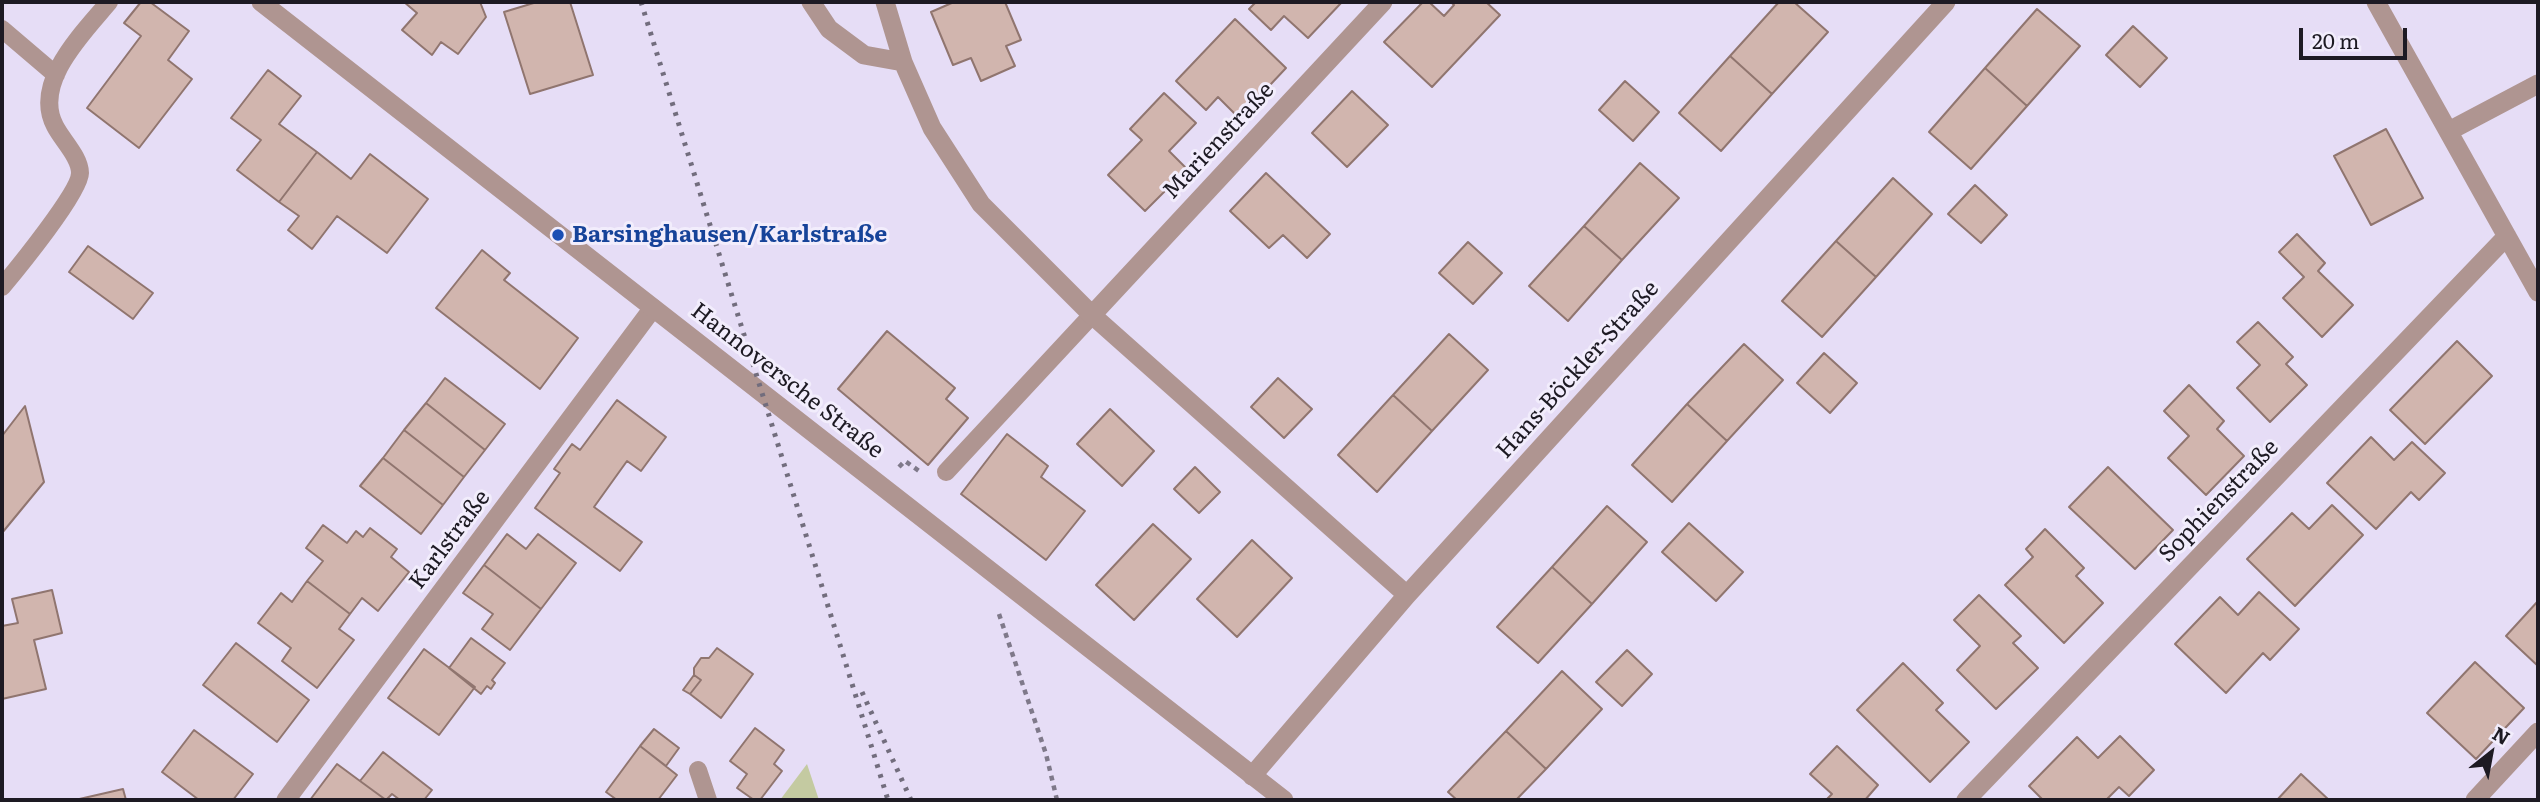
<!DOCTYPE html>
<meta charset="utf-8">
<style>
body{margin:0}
#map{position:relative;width:2540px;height:802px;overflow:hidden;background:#e6ddf6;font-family:Literata,serif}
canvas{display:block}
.frame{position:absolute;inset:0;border:4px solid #1d1a23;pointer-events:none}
.north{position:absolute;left:2456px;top:718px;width:70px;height:70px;-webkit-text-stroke:5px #f2edfc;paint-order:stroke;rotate:31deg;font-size:19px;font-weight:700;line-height:28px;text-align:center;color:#1d1a23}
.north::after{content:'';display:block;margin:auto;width:24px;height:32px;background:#1d1a23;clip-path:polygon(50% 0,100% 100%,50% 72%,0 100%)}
.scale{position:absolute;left:2299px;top:28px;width:108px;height:32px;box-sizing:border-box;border:4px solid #1d1a23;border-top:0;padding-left:9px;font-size:21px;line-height:24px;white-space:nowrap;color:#1d1a23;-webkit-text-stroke:5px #f2edfc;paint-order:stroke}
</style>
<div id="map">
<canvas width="2540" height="802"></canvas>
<div class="frame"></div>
<div class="north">N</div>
<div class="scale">20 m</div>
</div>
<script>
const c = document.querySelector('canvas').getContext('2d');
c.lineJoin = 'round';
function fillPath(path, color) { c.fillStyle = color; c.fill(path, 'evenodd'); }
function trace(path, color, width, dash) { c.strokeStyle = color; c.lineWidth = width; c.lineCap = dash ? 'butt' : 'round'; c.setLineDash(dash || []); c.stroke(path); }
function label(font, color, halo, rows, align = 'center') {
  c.font = font + ' Literata,serif'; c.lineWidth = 6; c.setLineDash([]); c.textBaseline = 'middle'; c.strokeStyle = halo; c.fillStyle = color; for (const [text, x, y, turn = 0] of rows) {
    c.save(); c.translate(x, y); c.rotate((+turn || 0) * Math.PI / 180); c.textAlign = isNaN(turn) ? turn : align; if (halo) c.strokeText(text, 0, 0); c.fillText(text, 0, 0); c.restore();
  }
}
const green = new Path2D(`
 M807 764 819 800H780Z`);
const building = new Path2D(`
 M141 2H150L189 31 168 60 192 79 139 148 87 108 141 36 124 23Z
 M404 2H480L486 17 458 54 441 42 432 55 402 30 417 13Z
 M537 2H570L593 75 530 94 504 12Z
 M954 2H1005L1021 40 1006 46 1015 66 981 81 971 58 953 65 931 12Z
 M1256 2H1342L1308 38 1284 16 1271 30 1249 9Z
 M1423 2H1429L1444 16 1454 5 1451 2H1486L1500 15 1432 87 1384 42Z
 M1779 2H1794L1828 32 1772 94 1730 56Z
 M2037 9 2080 46 2027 106 1985 68Z
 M1235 19 1286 68 1239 118 1218 97 1206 110 1176 81Z
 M2133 26 2167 58 2140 87 2106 55Z
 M1730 56 1772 94 1721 151 1679 113Z
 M1985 68 2027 106 1971 169 1929 132Z
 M268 70 301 96 279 124 317 152 279 202 237 170 261 140 231 118Z
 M1625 81 1659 112 1633 141 1599 110Z
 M1352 91 1388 125 1347 167 1312 133Z
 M1164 93 1196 123 1169 151 1187 169 1145 211 1108 175 1142 140 1130 129Z
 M2386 129 2423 198 2371 225 2334 156Z
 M317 152 351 179 370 154 428 199 387 253 337 216 312 249 288 230 299 216 279 202Z
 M1640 163 1679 198 1622 260 1584 226Z
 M1266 173 1330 234 1307 258 1283 235 1269 248 1230 211Z
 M1893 178 1932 214 1876 277 1836 241Z
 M1975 185 2007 215 1981 243 1948 214Z
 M1584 226 1622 260 1568 321 1529 286Z
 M2297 234 2325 263 2318 271 2353 305 2322 337 2283 298 2304 277 2279 252Z
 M1836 241 1876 277 1822 337 1782 301Z
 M1468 242 1502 273 1473 304 1439 273Z
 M88 246 153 293 133 319 69 272Z
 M482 250 510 273 504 280 578 338 540 389 436 308Z
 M2258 322 2293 357 2286 364 2307 385 2270 422 2237 388 2260 365 2237 342Z
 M887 331 955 388 946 399 968 418 928 465 838 389Z
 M1449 334 1488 370 1432 431 1393 395Z
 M2457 341 2492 376 2425 444 2390 410Z
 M1744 344 1783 380 1727 441 1687 404Z
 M1824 353 1857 383 1830 413 1797 383Z
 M445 378 505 424 485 450 426 403Z
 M1278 378 1312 409 1284 438 1251 407Z
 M2189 385 2224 421 2217 429 2244 456 2206 495 2168 458 2189 436 2164 411Z
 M1393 395 1432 431 1377 492 1338 455Z
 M617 400 666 437 641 471 627 461 594 507 642 542 620 571 535 508 560 473 554 469 572 444 580 450Z
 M426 403 485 450 464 477 404 430Z
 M1687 404 1727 441 1672 502 1632 465Z
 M25 406 44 482 2 533V436Z
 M1110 409 1154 451 1122 486 1077 444Z
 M404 430 464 477 443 505 383 458Z
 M1007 434 1048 466 1041 477 1085 511 1046 560 961 494Z
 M2371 437 2394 460 2412 442 2445 473 2419 500 2411 492 2376 529 2327 483Z
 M383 458 443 505 421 534 360 486Z
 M1195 467 1220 492 1199 513 1174 489Z
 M2108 467 2173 530 2135 569 2069 507Z
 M2332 505 2363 535 2295 606 2247 559 2292 513 2309 529Z
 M1607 506 1647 542 1592 604 1552 567Z
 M1689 523 1743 572 1716 601 1662 552Z
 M1153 524 1191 559 1134 620 1096 585Z
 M323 525 347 543 356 531 363 537 370 528 397 549 391 557 409 572 378 611 362 598 350 614 307 581 323 561 306 548Z
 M2045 529 2084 568 2076 576 2103 603 2064 643 2005 585 2033 557 2026 549Z
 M507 534 526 549 538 534 576 563 541 609 484 565Z
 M1252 540 1292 578 1237 637 1197 599Z
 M484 565 541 609 510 650 482 629 493 614 463 593Z
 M1552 567 1592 604 1538 663 1497 627Z
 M307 581 350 614 339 629 354 640 317 688 282 661 291 648 258 623 281 593 292 602Z
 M52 590 62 633 34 640 46 689 2 699V626L18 623 12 599Z
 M2259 592 2299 629 2270 660 2263 653 2226 693 2175 644 2220 597 2238 615Z
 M1979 595 2021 636 2013 643 2038 668 1996 709 1957 670 1980 646 1954 620Z
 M2538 601V666L2506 636Z
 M471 638 505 663 492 680 495 683 491 689 487 686 481 694 449 668Z
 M236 643 309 700 277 742 203 685Z
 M717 648 753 674 721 718 690 694 701 680 694 675V668L701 658H709Z
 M424 649 475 687 439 735 388 698Z
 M1627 650 1652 674 1622 706 1596 682Z
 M2475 662 2524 708 2476 759 2427 713Z
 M1903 663 1943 703 1936 710 1969 742 1930 782 1857 710Z
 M1562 671 1602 709 1546 769 1506 731Z
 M694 675 701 680 690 694 683 690Z
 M755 728 784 750 774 764 782 771 760 800H754L737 788 747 774 730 761Z
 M654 729 679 748 666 766 640 746Z
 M194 730 253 774 233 800H199L162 772Z
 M1506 731 1546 769 1516 800H1457L1448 792Z
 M2120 736 2154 770 2129 796 2119 787 2106 800H2043L2029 786 2077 737 2098 758Z
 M640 746 677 775 658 800H617L606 792Z
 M1837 746 1878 785 1865 800H1826L1832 794 1810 774Z
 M383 752 432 790 424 800H400L392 794 386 800 360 781Z
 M337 764 360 781 386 800H310Z
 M2301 774 2329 800H2277Z
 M123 789 126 800H75Z`);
const path = new Path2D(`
 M899 467 905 461 919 471
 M999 614 1046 754 1057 800`);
const service = new Path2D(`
 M2 29 56 75
 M2 287C17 269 80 192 80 173 80 157 62 140 55 126 32 83 83 33 109 2
 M946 472 1092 315
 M698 770 708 800`);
const minor = new Path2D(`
 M811 2 829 29 864 55 903 62
 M885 2 903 62 932 128 981 204 1092 315 1407 595
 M2376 2 2538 292
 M2449 131 2538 84
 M1092 315 1383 2
 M1252 776 1407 595 1946 2
 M286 800 653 308
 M1966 800 2507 236
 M2475 800 2538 732`);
const tertiary = new Path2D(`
 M261 2 1284 800`);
const rail = new Path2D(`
 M641 2 888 800
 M862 692 911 800`);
const markers = [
 [558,235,7,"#1a4fb4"]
];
const streetNames = [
 ["Marienstraße",1219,141,-47],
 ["Hans-Böckler-Straße",1578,370,-48],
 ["Hannoversche Straße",787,381,38],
 ["Sophienstraße",2219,501,-46],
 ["Karlstraße",450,540,-53]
];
const transitNames = [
 ["Barsinghausen/Karlstraße",572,235]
];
fillPath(green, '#c4caa1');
fillPath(building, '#d1b5ae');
trace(building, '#90756f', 2);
trace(path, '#7f798a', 4.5, [5, 5]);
trace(service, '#af9591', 18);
trace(minor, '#af9591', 19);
trace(tertiary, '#af9591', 19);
trace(rail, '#726d7d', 5, [3.5, 7]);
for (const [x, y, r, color] of markers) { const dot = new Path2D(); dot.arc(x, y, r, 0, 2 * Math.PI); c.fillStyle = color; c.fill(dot); trace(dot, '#f2edfc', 2.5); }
label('23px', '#1d1a23', '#f2edfc', streetNames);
label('bold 23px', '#164399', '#f2edfc', transitNames, 'left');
</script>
